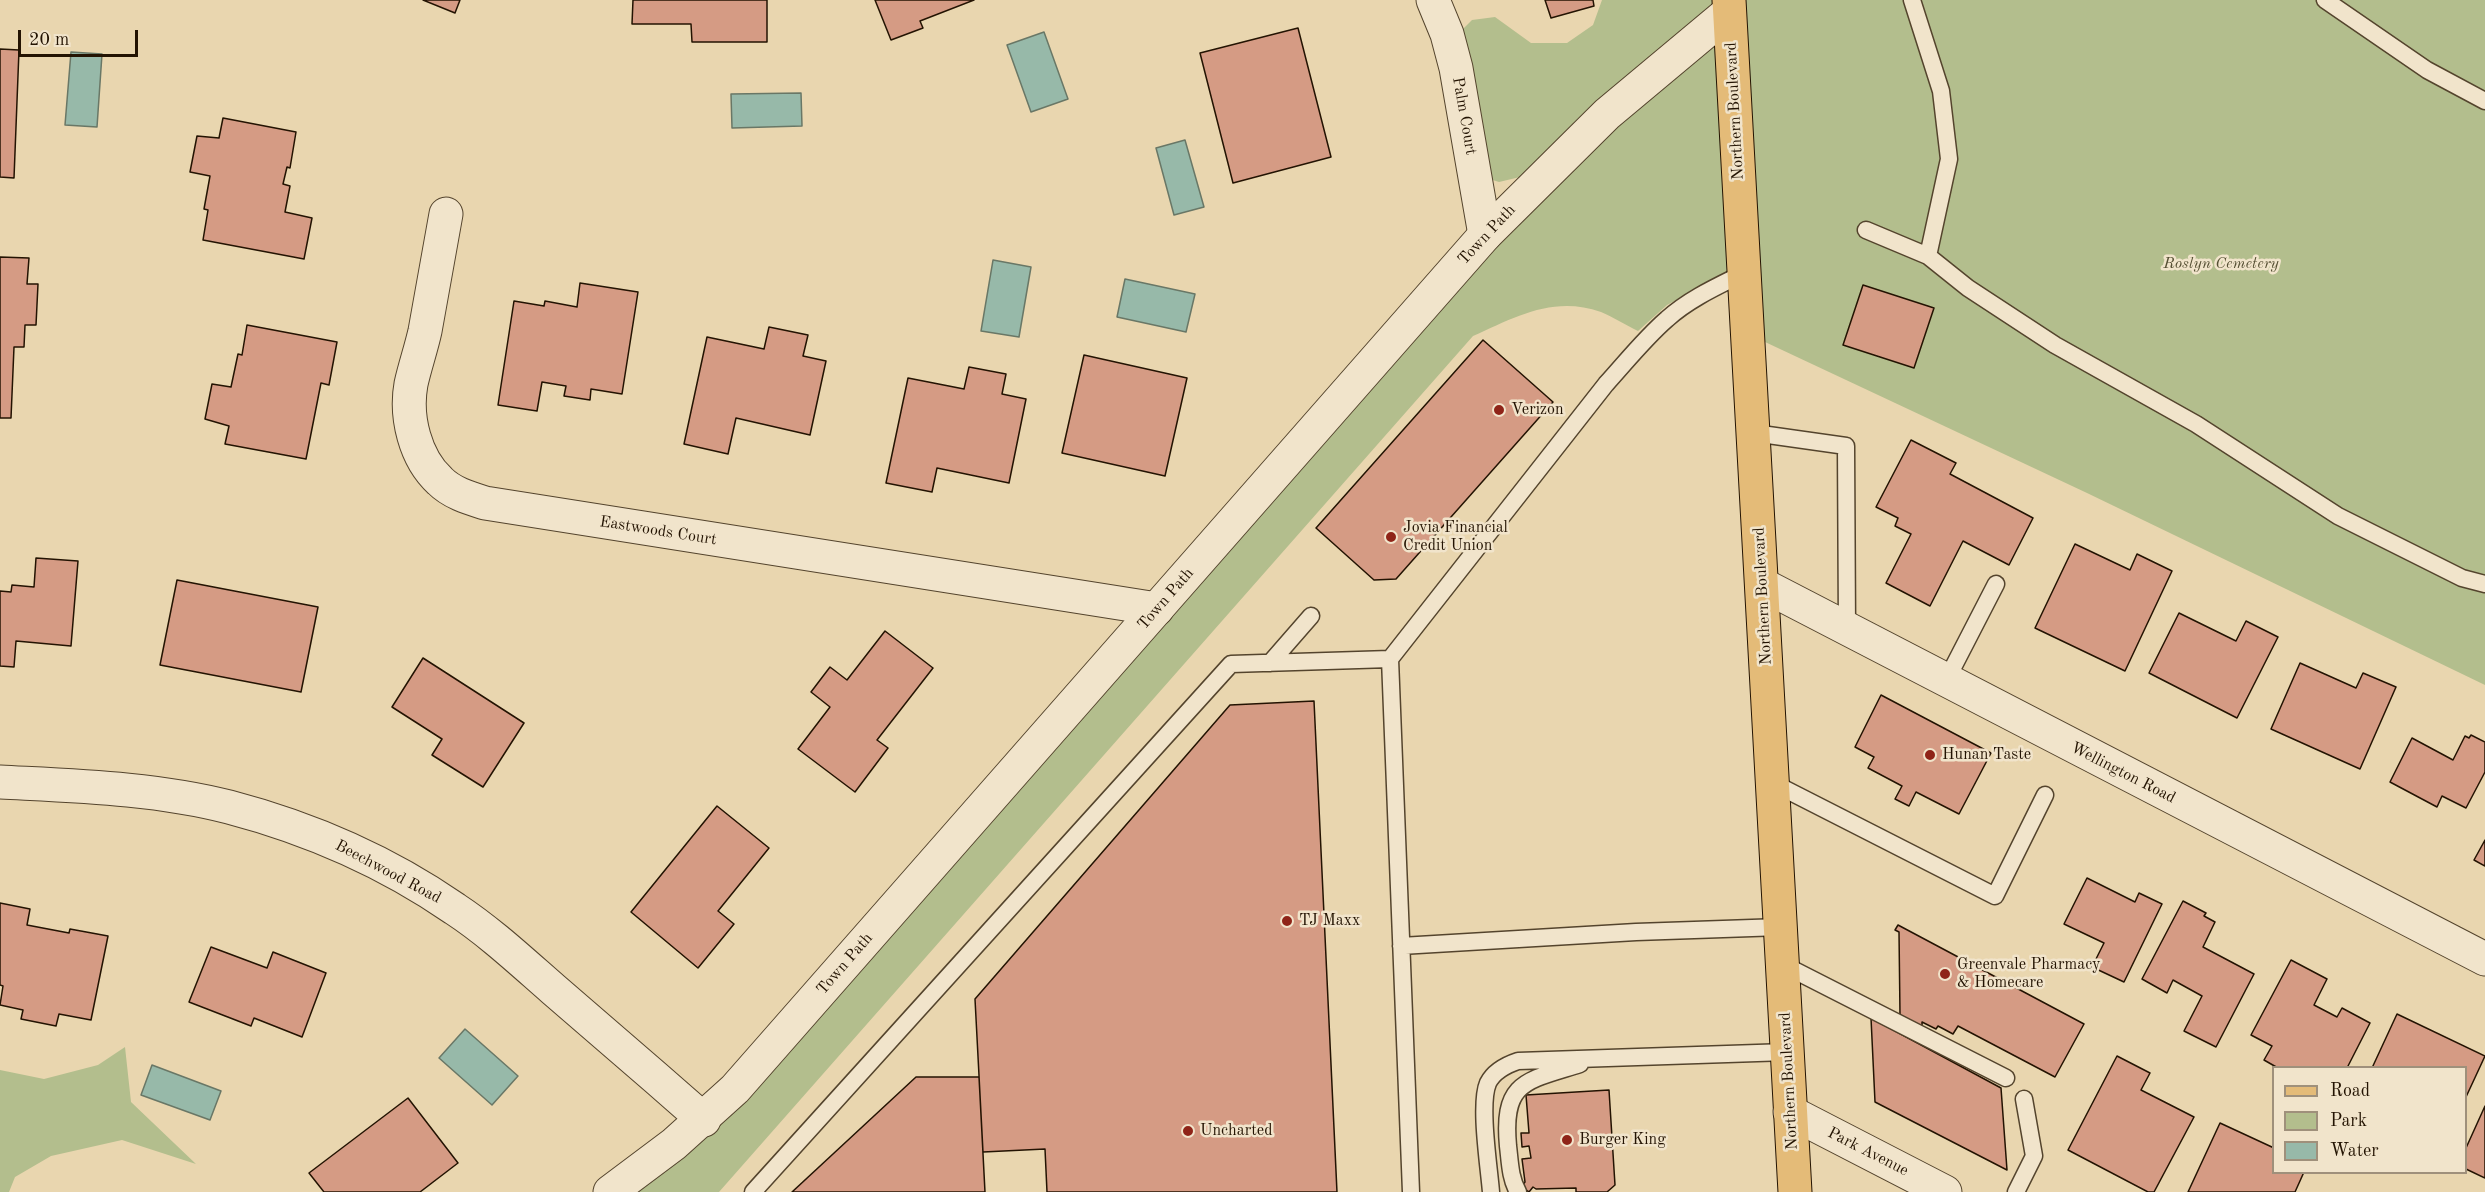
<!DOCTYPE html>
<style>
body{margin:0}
#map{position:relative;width:2485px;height:1192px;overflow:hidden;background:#e9d6af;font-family:"Old Standard TT",serif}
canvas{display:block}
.legend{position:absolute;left:2272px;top:1066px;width:195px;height:108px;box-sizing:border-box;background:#f1e4cb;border:2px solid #9f907b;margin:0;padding:8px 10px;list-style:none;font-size:18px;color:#231302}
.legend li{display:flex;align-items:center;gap:12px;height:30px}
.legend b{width:30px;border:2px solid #9f907b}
.scale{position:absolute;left:18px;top:30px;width:120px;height:27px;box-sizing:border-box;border:3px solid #231302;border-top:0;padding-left:8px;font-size:18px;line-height:21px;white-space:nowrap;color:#231302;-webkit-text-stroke:4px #f1e4cb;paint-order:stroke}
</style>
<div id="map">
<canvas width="2485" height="1192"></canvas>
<ul class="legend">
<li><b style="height:8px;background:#e4bb78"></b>Road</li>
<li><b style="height:16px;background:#b3be8d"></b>Park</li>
<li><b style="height:16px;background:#97b9a9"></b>Water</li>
</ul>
<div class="scale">20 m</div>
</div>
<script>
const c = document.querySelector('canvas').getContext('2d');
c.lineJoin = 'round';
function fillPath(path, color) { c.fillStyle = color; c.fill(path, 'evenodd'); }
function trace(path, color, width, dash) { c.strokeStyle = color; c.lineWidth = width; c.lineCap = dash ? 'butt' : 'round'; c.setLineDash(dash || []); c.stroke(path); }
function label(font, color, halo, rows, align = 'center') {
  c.font = font + ' "Old Standard TT",serif'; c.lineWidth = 5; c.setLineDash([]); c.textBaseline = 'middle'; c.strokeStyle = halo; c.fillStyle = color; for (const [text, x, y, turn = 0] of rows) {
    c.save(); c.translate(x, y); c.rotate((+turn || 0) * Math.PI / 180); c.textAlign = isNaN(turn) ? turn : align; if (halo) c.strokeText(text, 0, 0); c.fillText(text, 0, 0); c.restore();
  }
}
const green = new Path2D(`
 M1602 0H2485V685L2087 493 1748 334 1743 264 1667 305 1638 331C1626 325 1613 317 1601 312 1554 295 1515 317 1473 336L719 1192H610L644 1168 1520 177 1499 182 1477 175 1454 38 1472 20 1495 17 1531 43H1567L1593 25Z
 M125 1047 131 1102 196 1164 122 1140 51 1156 15 1177 9 1192H0V1070L44 1079 98 1065Z`);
const water = new Path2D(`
 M1044 32 1068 99 1031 112 1007 45Z
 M71 52 102 54 97 127 65 125Z
 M801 93 802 126 732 128 731 94Z
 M1185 140 1204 207 1174 215 1156 148Z
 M993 260 1031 267 1019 337 981 331Z
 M1125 279 1195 294 1186 332 1117 317Z
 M465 1029 518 1076 492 1105 439 1058Z
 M152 1065 221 1091 210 1120 141 1095Z`);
const building = new Path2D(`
 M423 0H460L455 13Z
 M633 0H767V42H692L691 24H632Z
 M875 0H974L920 21 923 28 891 40Z
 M1545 0H1593L1594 6 1551 18Z
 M1298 28 1331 157 1233 183 1200 53Z
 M0 49 19 50 14 178 0 177Z
 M223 118 296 132 290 168 287 167 283 184 290 186 285 212 312 218 304 259 203 240 208 210 204 209 210 176 190 172 197 136 219 138Z
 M0 257 29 258 27 284H38L36 325H25L24 347H14L11 418H0Z
 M580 283 638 292 622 394 591 389 590 400 564 396 566 386 542 382 537 411 498 405 514 301 544 306 545 301 577 307Z
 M1863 285 1934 308 1914 368 1843 345Z
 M247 325 337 342 329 385 321 383 306 459 225 444 229 426 205 419 212 384 231 387 238 354 242 355Z
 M769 327 808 335 803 356 826 361 810 435 736 418 728 454 684 444 707 337 764 349Z
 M1483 340 1553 402 1396 579 1374 580 1316 528Z
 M1084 355 1187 378 1165 476 1062 453Z
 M969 367 1006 374 1002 394 1026 399 1009 483 937 468 932 492 886 483 908 378 964 389Z
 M1911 440 1956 463 1950 474 2033 518 2009 565 1963 541 1930 606 1886 583 1911 534 1895 526 1898 518 1876 507Z
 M2075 544 2130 570 2137 554 2172 571 2125 671 2035 628Z
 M36 558 78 561 71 646 16 641 14 667 0 666V591L11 592 12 585 34 587Z
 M177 580 318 607 301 692 160 665Z
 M2179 613 2236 641 2246 621 2278 637 2237 718 2149 673Z
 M885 631 933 668 877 740 888 748 855 792 798 749 830 707 811 692 830 667 847 680Z
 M423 658 524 723 483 787 432 755 442 739 392 707Z
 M2300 663 2356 688 2363 673 2396 687 2360 769 2271 729Z
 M1881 695 1991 753 1959 814 1916 792 1909 806 1895 799 1902 786 1868 768 1874 757 1855 747Z
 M1314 701 1337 1192H1047L1045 1149 983 1152 975 999 1230 705Z
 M2471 735 2485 742V772L2466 808 2442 796 2437 807 2390 782 2412 738 2453 760 2465 736 2469 738Z
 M717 806 769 848 718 911 734 924 698 968 631 912Z
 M2485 840V866L2474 860Z
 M2087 878 2135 902 2139 893 2162 904 2124 982 2092 967 2104 943 2064 924Z
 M2183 901 2206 913 2204 916 2215 922 2203 947 2254 974 2216 1047 2184 1031 2202 996 2173 980 2167 993 2142 979Z
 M0 903 30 909 27 925 69 933 70 929 108 936 91 1020 59 1014 56 1026 21 1019 23 1010 0 1005 3 986 0 985Z
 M1898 925 2084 1024 2055 1077 1958 1026 1953 1034 1938 1026 1936 1029 1922 1022V1027L1900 1015 1899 932 1895 930Z
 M211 947 267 968 273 952 326 973 302 1037 254 1018 251 1026 189 1002Z
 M2291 960 2327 979 2314 1005 2337 1017 2342 1008 2370 1023 2347 1068H2278L2264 1060 2272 1046 2251 1035Z
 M2397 1014 2485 1056 2466 1097V1068H2372Z
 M1871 1018 2001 1088 2007 1170 1875 1102Z
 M2117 1056 2150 1073 2141 1090 2194 1117 2154 1192H2148L2068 1150Z
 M916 1077H979L985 1192H792Z
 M1609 1090 1615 1185 1607 1192H1576V1188L1536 1189 1533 1187 1529 1192 1521 1187 1525 1182 1522 1159 1531 1158 1529 1146 1522 1147 1521 1133H1529L1526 1095Z
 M408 1098 458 1163 420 1192H324L309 1173Z
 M2485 1106V1178L2466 1169V1148Z
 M2220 1123 2274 1148V1172H2304L2295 1192H2188Z`);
const service = new Path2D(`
 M1912 0 1941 91 1949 159 1928 256
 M2325 0 2427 70 2485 101
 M1866 230 1928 256 1968 288 2055 345 2196 424 2338 516 2462 578 2485 584
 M1754 433 1846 446 1847 629
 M1270 663 1311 616
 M1946 681 1996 584
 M1773 783 1995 896 2045 795
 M1401 946 1636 932 1781 927
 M1782 964 2006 1078
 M753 1192 1231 664 1390 659
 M1411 1192 1390 659 1606 384C1626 362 1645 338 1667 319 1689 299 1718 286 1744 273
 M1491 1192C1489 1167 1479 1104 1488 1083 1494 1071 1506 1065 1518 1061L1787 1052
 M1518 1192C1510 1178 1510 1162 1508 1146 1502 1081 1526 1081 1580 1064
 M2016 1192 2034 1156 2024 1099`);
const minor = new Path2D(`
 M1433 0 1447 34 1456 68 1485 235
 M446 214C439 253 432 292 425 331 421 349 415 366 411 384 405 417 415 458 440 481 452 493 469 498 485 503L1157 609
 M1763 585 2485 959
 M0 782C76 786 155 788 229 807 309 828 387 862 455 909 490 932 522 962 553 989 604 1033 654 1076 704 1120
 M1790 1112 1945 1192`);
const tertiary = new Path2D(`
 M610 1192 674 1144 735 1089 1485 235 1607 114 1729 12`);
const primary = new Path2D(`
 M1729 0 1795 1192`);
const markers = [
 [1499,410,6,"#8f2418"],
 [1391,537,6,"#8f2418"],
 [1930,755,6,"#8f2418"],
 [1287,921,6,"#8f2418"],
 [1945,974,6,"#8f2418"],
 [1188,1131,6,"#8f2418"],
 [1567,1140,6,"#8f2418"]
];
const streetNames = [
 ["Northern Boulevard",1735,111,-93],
 ["Palm Court",1464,116,80],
 ["Town Path",1487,235,-47],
 ["Eastwoods Court",658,531,9],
 ["Northern Boulevard",1763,596,-93],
 ["Town Path",1166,599,-49],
 ["Wellington Road",2123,773,27],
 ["Beechwood Road",388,872,28],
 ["Town Path",845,964,-49],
 ["Northern Boulevard",1789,1081,-93],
 ["Park Avenue",1868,1152,27]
];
const parkNames = [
 ["Roslyn Cemetery",2221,264]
];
const poiNames = [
 ["Verizon",1511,410],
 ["Jovia Financial",1403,528],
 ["Credit Union",1403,546],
 ["Hunan Taste",1942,755],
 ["TJ Maxx",1299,921],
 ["Greenvale Pharmacy",1957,965],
 ["& Homecare",1957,983],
 ["Uncharted",1200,1131],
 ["Burger King",1579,1140]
];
fillPath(green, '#b3be8d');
fillPath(water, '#97b9a9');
trace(water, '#697766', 1.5);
fillPath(building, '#d59b84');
trace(building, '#231302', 1.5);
trace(service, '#54442d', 19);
trace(minor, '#54442d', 35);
trace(tertiary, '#54442d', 35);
trace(primary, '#231302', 35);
trace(service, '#f1e4cb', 16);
trace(minor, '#f1e4cb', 33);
trace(tertiary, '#f1e4cb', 33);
trace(primary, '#e4bb78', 33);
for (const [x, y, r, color] of markers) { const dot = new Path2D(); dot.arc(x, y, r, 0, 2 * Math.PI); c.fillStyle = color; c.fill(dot); trace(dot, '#f1e4cb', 2); }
label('16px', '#231302', '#f1e4cb', streetNames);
label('italic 16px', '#554f33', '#f1e4cb', parkNames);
label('16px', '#231302', '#f1e4cb', poiNames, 'left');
</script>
